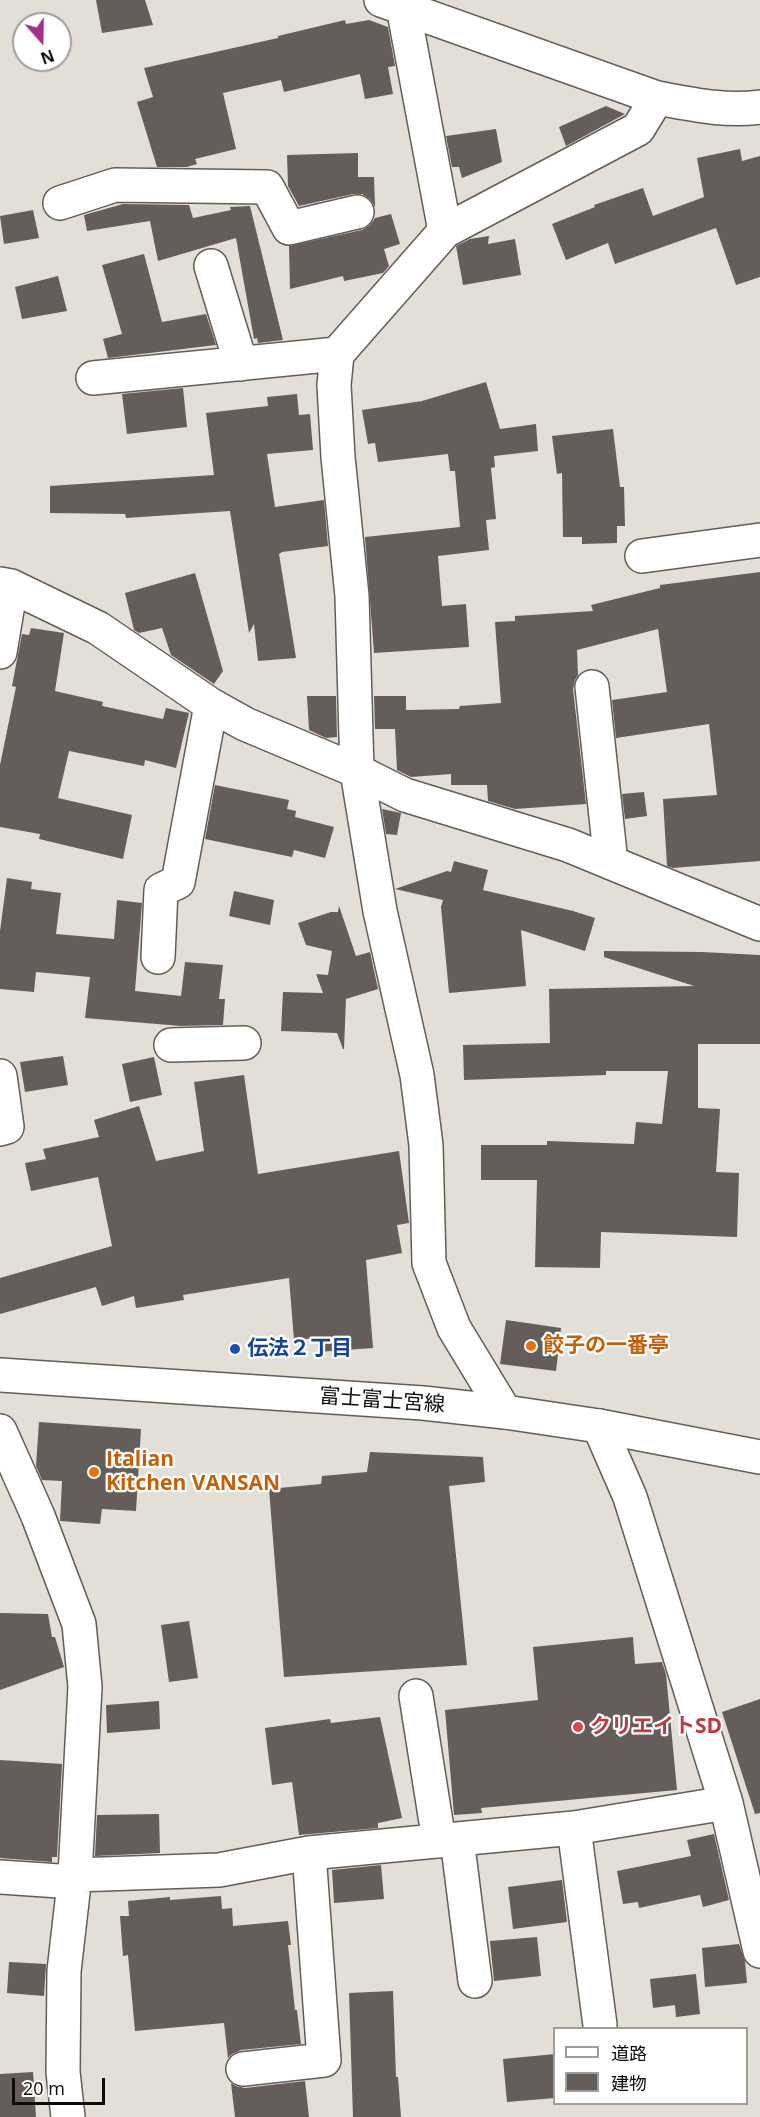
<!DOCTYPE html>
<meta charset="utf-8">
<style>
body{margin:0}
#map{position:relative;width:760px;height:2117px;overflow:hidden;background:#e3ded6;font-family:"Open Sans","Noto Sans JP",sans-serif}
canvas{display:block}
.legend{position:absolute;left:553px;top:2027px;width:195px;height:78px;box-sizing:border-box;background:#fff;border:2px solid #9e9e9d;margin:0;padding:8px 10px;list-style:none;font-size:18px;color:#0d0c09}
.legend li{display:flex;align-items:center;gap:12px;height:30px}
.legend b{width:30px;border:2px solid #9e9e9d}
.north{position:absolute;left:12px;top:12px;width:60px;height:60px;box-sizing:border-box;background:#fff;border:2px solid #9e9e9d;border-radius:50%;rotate:160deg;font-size:16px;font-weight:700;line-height:24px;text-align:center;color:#0d0c09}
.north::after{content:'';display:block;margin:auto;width:21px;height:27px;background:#a62f86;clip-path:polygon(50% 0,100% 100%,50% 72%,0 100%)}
.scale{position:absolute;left:12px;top:2078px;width:93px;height:27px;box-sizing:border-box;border:3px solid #0d0c09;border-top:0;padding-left:8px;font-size:18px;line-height:21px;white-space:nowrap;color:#0d0c09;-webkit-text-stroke:4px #fff;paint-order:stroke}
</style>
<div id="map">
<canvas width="760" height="2117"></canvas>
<ul class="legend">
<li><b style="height:8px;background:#fff"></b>道路</li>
<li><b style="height:16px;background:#655d5a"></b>建物</li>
</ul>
<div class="north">N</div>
<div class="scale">20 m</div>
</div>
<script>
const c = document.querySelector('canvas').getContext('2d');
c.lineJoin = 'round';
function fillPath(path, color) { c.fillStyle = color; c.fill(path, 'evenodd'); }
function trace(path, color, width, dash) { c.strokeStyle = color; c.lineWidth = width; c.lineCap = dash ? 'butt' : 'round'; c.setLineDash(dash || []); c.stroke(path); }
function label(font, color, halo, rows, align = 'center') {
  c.font = font + ' "Open Sans","Noto Sans JP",sans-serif'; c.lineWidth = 4.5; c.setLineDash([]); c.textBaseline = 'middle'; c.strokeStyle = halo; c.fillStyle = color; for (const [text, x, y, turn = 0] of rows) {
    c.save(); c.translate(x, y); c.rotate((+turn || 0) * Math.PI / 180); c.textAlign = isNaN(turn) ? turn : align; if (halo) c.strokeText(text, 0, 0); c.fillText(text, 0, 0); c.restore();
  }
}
const building = new Path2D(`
 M96 0H145L153 25 102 33Z
 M345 20 346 24 369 20 388 27 395 66 388 67 393 94 365 99 360 74 284 92 281 80 223 93 236 149 195 159 197 164 187 167H157L137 102 153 97 144 68 278 38V36Z
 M606 106 625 114 566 146 559 127Z
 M496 129 502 162 462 178 459 167H452L446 136Z
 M740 149 742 161 760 156V277L736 285 716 228 615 264 608 243 566 260 552 224 595 207 594 205 643 188 653 216 704 197 697 158Z
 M358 153V177H374L375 207 370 199 362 194H353L299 206 288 186 287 155Z
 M123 204 189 205 193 218 231 210 230 207 250 206 283 340 258 343 257 338 254 339 236 238 158 261 150 221 87 231 84 215Z
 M33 210 39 238 4 244 0 216Z
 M375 213V218L391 214 400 244 384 249 389 266 383 273 344 281 343 276 290 289 289 246 362 230 370 225 375 218Z
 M489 236 488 244 515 239 521 275 463 285 456 246 470 239Z
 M144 254 162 322 206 314 216 345 108 358 103 339 122 334 102 265Z
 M58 276 67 311 22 319 15 287Z
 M486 382 500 429 536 424 538 451 494 456 495 467 491 468 496 519 486 520 489 550 438 556 442 606 466 604 469 647 374 653 365 537 460 527 455 471H450L448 454 378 462 375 443 368 444 362 410 422 401Z
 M183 388 187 427 127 434 122 394Z
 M297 394 299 415 310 414 313 450 267 454 275 507 324 500 328 546 282 552 279 554 296 658 258 661 254 624 249 633 230 511 126 518 125 514 50 513V486L214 475 206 413 268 406 267 397Z
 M613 429 620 487H624L625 526H617V543L582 544V537H563L562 473 557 474 552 436Z
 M760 572V861L673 868 667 866 663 799 717 795 709 724 616 738 612 700 667 692 658 629 577 650 578 675 575 680 573 689 586 804 515 809 488 801 487 785H451V774L411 777 397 770 395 729H375L374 696H406V710L459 709 460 706 501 703 495 622 515 621V616L593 611 591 605 660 588V585Z
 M195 573 223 671 214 684 171 655 162 628 139 633 134 630 125 593Z
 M31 628 64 633 55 691 103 702 102 706 163 719 166 708 189 713 176 768 145 760 144 766 69 751 58 798 132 815 123 859 39 839 40 834 0 827V765L16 687 12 686 22 634 29 635Z
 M307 696H336L337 737 326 738 309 730Z
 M215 785 289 800 287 809 296 811 295 817 334 827 325 858 294 850 292 857 205 839Z
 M644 792 647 816 625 819 622 794Z
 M382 809 401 813 397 835 386 834Z
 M454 861 488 870 483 890 573 911 595 918 585 951 521 930 526 986 449 993 441 907 443 900 395 889 447 871 451 872Z
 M7 878 32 882 31 889 61 893 56 934 114 939 117 900 142 903 135 991 181 996 185 962 223 965 219 999H225L223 1025 181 1026 85 1018 90 977 36 972 34 992 0 989V931Z
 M234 891 274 900 270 925 229 916Z
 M339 906 356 956 370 952 378 989 346 999 344 1049H343L337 1033 281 1031 283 992 323 993 316 974 328 975 332 951 306 945 298 923 331 912H338Z
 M604 951 702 952 760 955V1044H698V1108L720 1109 716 1172 739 1173 737 1237 601 1232 600 1268 535 1267 537 1180H481V1145H547V1141L634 1144 636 1122 662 1124 668 1071H606V1075L464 1080 463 1045 550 1043 549 989 694 986 604 957Z
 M63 1056 68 1085 25 1092 20 1062Z
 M154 1057 162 1095 130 1102 122 1064Z
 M244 1075 258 1174 399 1151 409 1223 397 1225 402 1253 366 1260 373 1348 318 1352 317 1338 294 1340 289 1278 183 1295 184 1300 136 1308 134 1296 102 1306 96 1287 0 1314V1278L112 1246 98 1177 31 1191 25 1163 46 1159 43 1149 99 1137 94 1120 139 1106 156 1161 204 1151 194 1082Z
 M506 1320 561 1328 556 1371 500 1364Z
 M39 1422 141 1429 136 1511 102 1509 100 1524 60 1521 62 1481 42 1480 36 1466Z
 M370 1452 483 1457 485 1482 449 1486 467 1665 284 1677 269 1489 321 1484 322 1476 367 1472Z
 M0 1613 48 1614 52 1637H55L64 1667 0 1690Z
 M189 1621 198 1678 169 1682 161 1625Z
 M633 1637 635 1664 662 1662 666 1674 677 1790 481 1808 482 1813 454 1815 445 1710 538 1700 533 1647Z
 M760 1699V1813L755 1814 722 1712Z
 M159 1701 160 1729 107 1733 106 1705Z
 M380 1717 402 1818 378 1823V1828L299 1835 292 1782 272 1785 265 1728 330 1719 331 1723Z
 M0 1760 62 1764 57 1857H52V1862L0 1858Z
 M159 1814 160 1853 95 1856 97 1815Z
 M714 1834 729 1900 703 1907 700 1895 639 1908 638 1902 623 1904 617 1871 691 1856 687 1840Z
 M381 1865 384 1899 334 1903 332 1870Z
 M562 1880 567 1922 513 1929 508 1887Z
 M221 1896 222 1909 232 1908 233 1926 288 1921 291 1945H288L295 2010H297L301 2044 241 2050 232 2054 228 2058 224 2023 135 2031 128 1955 123 1956 120 1916H129L128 1901 170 1897V1900Z
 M537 1937 541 1976 494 1981 490 1941Z
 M739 1944 745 1961 747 1983 705 1987 702 1948Z
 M9 1962 46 1964 44 1996 7 1993Z
 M696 1974 700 2014 676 2017 675 2005 653 2008 650 1979Z
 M393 1991 396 2077H398L401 2117H353L349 1993Z
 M555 2054V2098L507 2102 503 2059Z
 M33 2072 36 2117H0V2074Z
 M305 2081 309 2117H235L231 2083 236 2086 245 2088Z`);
const minor = new Path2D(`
 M381 0 657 98C690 104 726 112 760 107
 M403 7 445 231
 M60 203 115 185 267 187 289 228 357 212
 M211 266 241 364
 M93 378 337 354
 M642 556 760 540
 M0 584 11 586 98 628 211 705 245 724 357 771 405 795 568 845 760 924
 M0 652 11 586
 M592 687 611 863
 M158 957 161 890 178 882 211 705
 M171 1045 244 1043
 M0 1076 7 1127 0 1129
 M505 1412 454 1328 429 1263 426 1145 417 1075 380 911 357 771 352 596 338 457 334 385 337 354 445 231 638 129 657 98
 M599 1426 630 1497 726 1803 760 1951
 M0 1431 38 1516 79 1624 85 1687 75 1875 64 1971 63 2072 68 2117
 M416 1696 439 1841
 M574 1828 600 2025
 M457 1839 475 1981
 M75 1875 219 1870 309 1853 574 1828 726 1803
 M0 1877 74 1882
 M243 2069 324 2060 309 1853`);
const major = new Path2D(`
 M0 1375 423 1403 505 1412 599 1426 760 1457`);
const markers = [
 [531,1346,6,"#e8710a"],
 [235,1349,6,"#1a4fb4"],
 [94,1472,6,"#e8710a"],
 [578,1727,6,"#e0444e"]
];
const foodNames = [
 ["餃子の一番亭",543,1346],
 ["Italian",106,1460],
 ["Kitchen VANSAN",106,1484]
];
const transitNames = [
 ["伝法２丁目",247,1349]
];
const streetNames = [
 ["富士富士宮線",382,1401,4]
];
const healthNames = [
 ["クリエイトSD",590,1727]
];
fillPath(building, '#655d5a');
trace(minor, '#625e57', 36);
trace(major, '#625e57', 36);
trace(minor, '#fff', 33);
trace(major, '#fff', 33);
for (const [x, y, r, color] of markers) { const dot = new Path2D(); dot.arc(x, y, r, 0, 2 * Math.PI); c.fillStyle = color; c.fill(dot); trace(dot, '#fff', 2); }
label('bold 21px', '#c56008', '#fff', foodNames, 'left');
label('bold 21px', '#164399', '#fff', transitNames, 'left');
label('21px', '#0d0c09', '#fff', streetNames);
label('bold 21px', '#be3a42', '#fff', healthNames, 'left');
</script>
